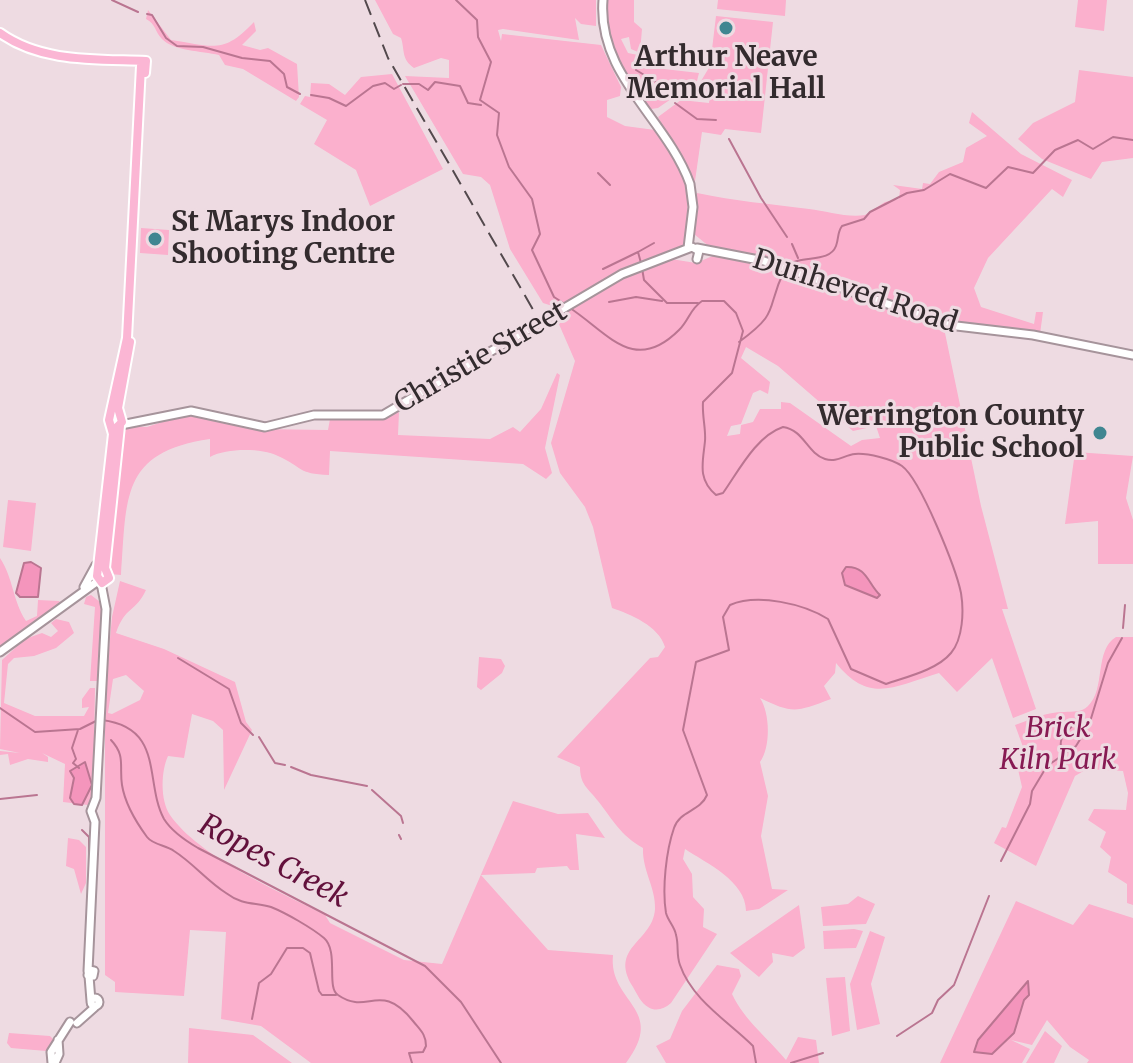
<!DOCTYPE html>
<style>
body{margin:0}
canvas{display:block;background:#eedbe2}
</style>
<canvas width="1133" height="1063"></canvas>
<script>
const c = document.querySelector('canvas').getContext('2d');
c.lineJoin = 'round';
function fillPath(path, color) { c.fillStyle = color; c.fill(path, 'evenodd'); }
function trace(path, color, width, dash) { c.strokeStyle = color; c.lineWidth = width; c.lineCap = dash ? 'butt' : 'round'; c.setLineDash(dash || []); c.stroke(path); }
function label(font, color, halo, rows, align = 'center') {
  c.font = font + ' Merriweather,serif'; c.lineWidth = 6; c.setLineDash([]); c.textBaseline = 'middle'; c.strokeStyle = halo; c.fillStyle = color; for (const [text, x, y, turn = 0] of rows) {
    c.save(); c.translate(x, y); c.rotate((+turn || 0) * Math.PI / 180); c.textAlign = isNaN(turn) ? turn : align; if (halo) c.strokeText(text, 0, 0); c.fillText(text, 0, 0); c.restore();
  }
}
const green = new Path2D(`
 M375 0H596V26L581 24 575 18 579 40 503 29 498 30 501 41 502 34 601 45 621 87 620 96 607 100V117L625 126 655 130 674 158 689 193 684 246 671 259 696 263 715 255 766 263 933 323 932 326 945 333 981 506 1008 609H1002L1036 709 1013 718 992 658 957 692 939 673C895 686 870 705 836 663L835 673 824 686 831 699C796 712 793 714 760 698 770 713 771 747 760 762L768 796 761 836 772 889 788 890 759 909 746 911C746 881 706 863 685 849L683 859 692 874 693 897 704 909 703 927 717 934 671 1003C664 1009 656 1012 648 1007 641 1003 637 994 633 987 608 947 653 942 655 909 656 888 642 870 643 848 620 835 613 820 598 801 588 788 580 785 580 767L557 757 650 658 658 657 665 647C659 626 630 614 612 608L593 527 585 507 560 473 551 443 575 361 558 322 562 323 560 319 565 310 543 303 510 249 490 185 481 177 463 174 405 76 449 78V60L441 58 414 68C401 59 405 50 401 38L393 34ZM746 347 778 366 853 431 876 426 880 438 862 440 851 446 790 403 781 402V409H760L753 422 741 425 740 434 727 436 731 426 741 424 753 393 760 390 768 394 770 382 741 358Z
 M606 0H634V22L642 29 640 53 631 49 629 37 621 39 628 53 638 55V66L699 73 697 81 658 108 651 109C622 67 608 52 606 0Z
 M718 0H786L785 16 717 9Z
 M1078 0H1107L1104 31 1075 27Z
 M148 10 171 40C213 46 223 55 254 22L256 31 242 45 260 50 268 48 297 64 299 97 296 101 243 69 225 65 219 55C202 51 173 51 162 39 155 32 156 24 146 19Z
 M716 16 773 22 761 133 725 129 721 135 702 132 694 188 658 117 681 100 709 103 710 93 695 91 710 66Z
 M1079 70 1133 77V158L1102 162 1091 179 1042 159 1018 139 1033 123 1075 102Z
 M392 74 443 169 370 206 356 170 314 144 327 120 300 104 305 96 310 97 311 83 329 84 345 95 361 77Z
 M972 112 1021 154 1072 180 1063 197 1052 189 988 258 974 288 981 307 1034 324 1036 312H1043L1040 334 959 326 771 259 711 248 694 234 697 193C735 201 770 204 809 209 826 211 848 218 865 215L885 202 899 199 900 190 893 185 922 189 923 183 930 184 939 172 963 162 966 148 987 136 969 123Z
 M141 228 169 230 168 255 140 253Z
 M557 373 560 375 545 448 552 473 546 479 523 464 330 451 329 475C297 474 303 467 278 456 261 448 227 448 210 457V439C120 452 127 498 121 575L110 574 122 431 129 426 147 427 186 414 257 429 328 430 330 419 382 420 399 412 398 435 490 439 513 427 520 432 541 409Z
 M1075 452 1133 456 1126 498 1133 520V564H1098V521L1065 524Z
 M8 500 36 503 31 551 3 547Z
 M0 558C14 580 12 599 26 621L37 616 38 600 59 601 62 605 0 647Z
 M120 581 146 590C136 612 125 606 116 633L164 649 235 682 246 722 252 730 224 790 223 730 213 721 192 714 184 758 168 756C161 771 160 800 170 815 199 857 280 892 325 915L330 923 404 960 442 964 513 801 558 814 588 813 605 838 576 834 579 870H570L567 866 537 868 535 873 481 875 548 950 613 955C608 1003 668 1008 626 1063H311L261 1026 221 1019 226 932 190 930 184 996 115 992V982L105 975V726L102 725 112 617ZM126 675 144 691 140 700 112 714 108 713 113 679Z
 M91 595 100 602 103 611 97 681H90L95 607 84 604 86 597Z
 M56 619 69 622 74 633 56 648 34 656 14 658 8 664 4 703 35 716H84L89 707 82 708V699L90 688H95L93 800 88 805 63 802 65 764 42 753 48 757V762L28 759 10 765 8 754 0 755V751L20 753 0 749 2 660 25 639 42 633 51 637 58 631 51 623Z
 M1116 637H1133V905L1127 903V884L1108 872 1111 857 1100 847 1106 832 1088 820 1094 809 1126 810 1128 793 1123 771 1087 769 1075 776 1036 866 994 843 1002 827 1006 828 1022 787 1017 765 1027 758 1015 725C1032 719 1046 712 1064 712 1073 711 1081 713 1088 706 1106 689 1094 650 1116 637Z
 M479 657 501 659 505 666 502 673 481 690 477 687Z
 M68 838 79 840 86 847V883L81 894 74 869 66 866Z
 M858 896 875 904 866 924 823 926 821 907 848 904Z
 M1016 901 1073 925 1089 904 1133 918V1063H1087L1089 1060 1070 1047 1047 1020 1032 1045 1011 1040 1030 1049 1022 1063H940Z
 M799 905 805 948 793 957 772 953 773 962 759 977 730 953Z
 M854 929 863 931 856 948 824 949 823 931Z
 M870 931 885 937 871 984 880 1024 857 1030 850 984Z
 M717 965 739 969 741 976 732 994C745 1021 767 1037 786 1060L798 1037 816 1040 819 1063H666L656 1046 670 1039 682 1011Z
 M845 977 850 1031 832 1036 826 978Z
 M189 1028 253 1035 292 1063H188Z
 M1045 1031 1062 1046 1054 1063H1026Z
 M9 1033 50 1036 54 1040 46 1051 11 1048 7 1043Z`);
const water = new Path2D(`
 M31 562 41 568 38 597H20L16 593 24 563Z
 M846 567C867 566 868 584 880 595L877 598 845 585 842 573Z
 M85 762 92 785 82 805 74 804 70 798 74 778 70 771Z
 M1028 981 1029 995 1024 1000 1014 1033 992 1054 974 1052 978 1040Z`);
const stream = new Path2D(`
 M112 0 138 12
 M456 0 477 20 478 37 491 62 480 100 499 113 497 135 509 167 532 199 540 234 532 250 554 297 565 304
 M147 14 152 15 166 38 177 46 203 47 242 58 270 61 284 74 287 87 300 94
 M636 70 664 87 673 99
 M403 84H419L428 90 435 82 460 86 468 103 481 105
 M311 95 329 98 346 106 373 86 385 83 394 89 401 85
 M675 103 697 119 716 120
 M729 139 761 198 787 237
 M598 173 610 185
 M792 244 798 258
 M641 263 638 252 654 243
 M788 266C800 254 829 264 836 246 839 238 837 233 842 226L864 219 870 212 907 193 924 190 950 174 986 188 1008 167 1033 173 1055 150 1078 140 1093 149 1113 137 1133 140
 M642 268 644 280 667 303H698
 M603 269 638 252
 M609 302 636 297 662 301
 M570 308C608 333 634 375 679 330 689 320 690 309 702 301H724L736 313 743 331 732 373 703 402C702 416 706 429 705 441 703 462 697 479 716 495L723 493C738 472 756 436 783 427 804 430 807 453 825 459 837 463 844 455 855 454 868 453 892 459 902 466 921 480 956 569 961 593 964 611 963 639 951 653 937 670 906 677 886 684L851 669 828 619C804 604 758 593 730 605L723 617 729 650 696 662 683 730 707 795C700 812 680 810 674 828 666 851 662 889 666 913 668 921 675 927 676 935 679 945 676 955 680 965 692 1000 729 1022 753 1046L756 1063
 M739 342C781 311 765 311 784 271
 M1123 628 1125 605
 M178 658 229 689 241 723 253 735
 M0 708 35 732 80 729 96 721
 M102 720C165 728 144 782 164 819 172 832 186 841 198 848L425 966 461 1002 501 1063
 M78 730 72 748 76 759 73 763 79 768
 M259 737 275 763 285 765
 M111 740C126 756 119 766 122 785 125 804 136 822 147 837 153 845 166 845 174 851 193 863 207 881 226 893 243 906 256 902 271 907 286 913 312 928 324 938 339 951 326 988 338 995 368 1016 380 980 413 1021 420 1030 426 1034 426 1046L423 1052 409 1053 412 1063
 M1063 755C1056 736 1066 734 1077 721
 M291 767 311 775 367 786
 M372 790 401 816 403 823
 M0 799 37 795
 M82 830 89 837V868
 M399 835 401 839
 M1001 861 1030 804 1032 791 1047 766 1076 746 1089 725 1108 663 1122 638
 M252 1019 259 983 271 974 287 948H303L310 953 319 991 322 995H336
 M897 1036 932 1013 938 1000 954 985 989 896
 M791 1063 823 1053`);
const secondary = new Path2D(`
 M603 0C597 76 667 119 690 184L693 207 688 248
 M697 248 764 261 948 325 1033 335 1133 355
 M121 425 191 411 265 427 314 415H383L622 274 692 247 699 251 697 259
 M84 587 96 565
 M0 652 98 581
 M89 970 94 971 93 976 88 975Z
 M88 971 95 822 91 811 96 798 106 609 101 583
 M89 976 91 1001
 M91 1002a4 4 0 1 1 8 0a4 4 0 1 1-8 0Z
 M77 1023 95 1007
 M52 1063 51 1052 70 1022
 M55 1063 59 1054 58 1040`);
const primary = new Path2D(`
 M0 33C42 63 96 59 146 61L145 73
 M120 426 105 568 109 578 102 583 97 576 113 434 109 420 127 338 141 66
 M117 427 122 422 118 408 130 342`);
const rail = new Path2D(`
 M365 0 388 58 535 313`);
const markers = [
 [726,28,8,"#408691"],
 [155,239,8,"#408691"],
 [1100,433,8,"#408691"]
];
const poiNames = [
 ["Arthur Neave",726,58],
 ["Memorial Hall",726,90],
 ["St Marys Indoor",171,223,"left"],
 ["Shooting Centre",171,255,"left"],
 ["Werrington County",1084,417,"right"],
 ["Public School",1084,449,"right"]
];
const streetNames = [
 ["Dunheved Road",855,292,18],
 ["Christie Street",481,358,-30]
];
const parkNames = [
 ["Brick",1058,729],
 ["Kiln Park",1058,761]
];
const waterNames = [
 ["Ropes Creek",273,862,28]
];
fillPath(green, '#fbb0cd');
fillPath(water, '#f495bc');
trace(water, '#ba7591', 2);
trace(stream, '#ba7591', 2);
trace(secondary, '#a6949b', 11);
trace(primary, '#fff', 12);
trace(secondary, '#fff', 7);
trace(primary, '#fbb6d4', 8);
trace(rail, '#53494d', 2, [16, 8]);
for (const [x, y, r, color] of markers) { const dot = new Path2D(); dot.arc(x, y, r, 0, 2 * Math.PI); c.fillStyle = color; c.fill(dot); trace(dot, '#eedbe2', 3); }
label('bold 28px', '#332b2e', '#eedbe2', poiNames);
label('28px', '#332b2e', '#eedbe2', streetNames);
label('italic 28px', '#871a53', '#eedbe2', parkNames);
label('italic 30px', '#63113c', '#eedbe2', waterNames);
</script>
